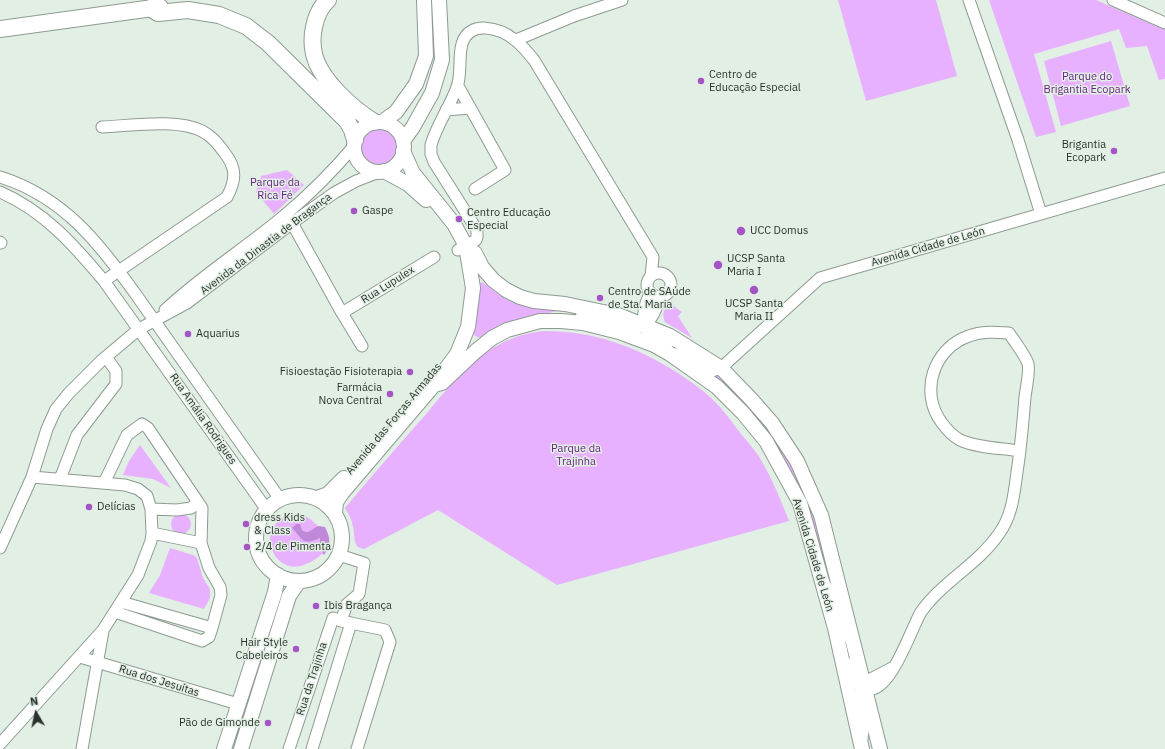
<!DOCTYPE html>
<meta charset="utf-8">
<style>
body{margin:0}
#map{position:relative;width:1165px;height:749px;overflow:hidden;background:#e1efe4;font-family:"IBM Plex Sans",sans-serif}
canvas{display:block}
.north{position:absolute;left:16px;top:693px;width:40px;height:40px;-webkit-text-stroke:3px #e1efe4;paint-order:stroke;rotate:351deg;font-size:11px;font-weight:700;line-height:16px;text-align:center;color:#2b312d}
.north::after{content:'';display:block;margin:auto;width:14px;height:18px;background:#2b312d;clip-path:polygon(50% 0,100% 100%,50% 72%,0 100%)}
</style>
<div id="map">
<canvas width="1165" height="749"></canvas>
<div class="north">N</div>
</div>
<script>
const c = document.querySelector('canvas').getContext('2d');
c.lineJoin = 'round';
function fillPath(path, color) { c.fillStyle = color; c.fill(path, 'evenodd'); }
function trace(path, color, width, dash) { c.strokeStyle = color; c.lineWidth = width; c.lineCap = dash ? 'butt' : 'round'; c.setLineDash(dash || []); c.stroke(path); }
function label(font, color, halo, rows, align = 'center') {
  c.font = font + ' "IBM Plex Sans",sans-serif'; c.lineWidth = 3; c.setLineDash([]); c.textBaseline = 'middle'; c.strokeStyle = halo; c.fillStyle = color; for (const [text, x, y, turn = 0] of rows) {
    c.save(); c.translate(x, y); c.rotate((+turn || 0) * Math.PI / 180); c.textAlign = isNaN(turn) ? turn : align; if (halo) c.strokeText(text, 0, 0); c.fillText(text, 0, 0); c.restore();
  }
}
const green = new Path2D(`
 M838 0H936L957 76 866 101Z
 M989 0H1096L1165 30V79L1159 80 1147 46 1126 48 1119 29 1034 54 1056 132 1036 137Z
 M1111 41 1130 106 1061 126 1044 61Z
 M359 147a19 19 0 1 1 38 0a19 19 0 1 1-38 0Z
 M287 170 304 185 274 214 256 192 261 176Z
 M482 282C489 286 495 293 503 297 522 310 545 309 567 310L557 311 544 314 481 338C477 337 474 336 472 332L478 284Z
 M669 305H672L682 312 678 316 692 338 665 322C662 315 663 309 669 305Z
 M544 331C594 331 635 346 678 373 689 381 702 389 712 399 723 409 732 422 741 434 747 441 753 448 758 455 771 476 780 498 789 521L557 585 438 510 364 549 358 547C353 541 355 535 353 527 352 521 349 514 345 508 372 476 399 444 427 413 444 392 465 367 487 352 504 340 523 333 544 331Z
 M698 359 722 378 763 420 795 471 814 514 829 568H825L814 526 802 495 790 470 775 444Z
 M140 445 171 488 153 479 123 475 129 461Z
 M299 514 309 518 318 526 310 532 292 528C303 540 304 546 320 538V547L324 555 322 554C317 558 312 562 306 564 270 580 251 516 299 514Z
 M171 524a10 10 0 1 1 20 0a10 10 0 1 1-20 0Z
 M170 548 193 555 197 558 203 578 210 589V598L204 609 149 593 160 575Z`);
const water = new Path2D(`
 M296 524H300L302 530C309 534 311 530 318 526L325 527C331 539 331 544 324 555L320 547V538C303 546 303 540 292 528Z`);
const minor = new Path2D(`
 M969 0 1018 140 1041 214
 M1113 0 1165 23
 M516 40 574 16 622 0
 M458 86 505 170 475 189
 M446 110 470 108
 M102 127C130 126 177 118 202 131 212 136 218 144 224 152 237 168 236 180 227 197L104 281
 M0 177C64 197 100 244 137 296L280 499
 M0 192C44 211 74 245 104 281L267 510
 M292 223 342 313 362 346
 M0 242 1 243
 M458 250 476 240 477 237V230L434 162 431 154V145C437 124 450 107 457 87 462 73 458 58 462 44 469 19 500 28 515 40 522 45 528 53 534 60L653 257 651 276
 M647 285a12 12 0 1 1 24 0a12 12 0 1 1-24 0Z
 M651 293C643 305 640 324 650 335 659 345 663 338 670 354H682L709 372 721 368 820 278 1165 178
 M165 310C202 275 246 248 285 215 310 194 333 171 354 146
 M342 313 434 257
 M581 317C587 318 593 318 599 320 609 323 628 331 638 328 651 325 657 308 660 296
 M60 479 77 435 116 384V371L106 357
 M104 483 127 435 142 424 148 428 202 508 201 543 209 568 220 587 221 595 212 628
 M151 509 177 510 191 508 198 502
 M152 533 201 543
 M0 548 32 477 47 429 56 409 69 393 101 361 139 329 187 303 292 223 334 193 356 181 379 172
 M339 555 364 563 359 594 347 604 341 621 385 630 390 642 357 749
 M825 585C837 600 840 618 844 636
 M115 612 202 641 209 637 212 628 121 602
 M80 657 238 704
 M850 664C853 675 854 684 865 688 889 699 912 626 921 612 942 582 977 565 998 535 1012 517 1014 495 1017 472 1021 447 1023 422 1025 397 1026 389 1030 370 1028 364 1027 358 1013 339 1009 333 995 332 982 331 969 336 933 348 919 393 942 423 947 430 953 436 960 440 978 448 1001 448 1020 451
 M862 739 864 722 859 695 869 680 892 668
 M0 744 103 630 138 575 151 541 152 533 151 509 147 496 138 489 125 485 32 477
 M82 749 103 631
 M289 749 333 618 341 621
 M312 749 351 623`);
const major = new Path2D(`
 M382 122 396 112 416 84 426 56 424 0
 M354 147a25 25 0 1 1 50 0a25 25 0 1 1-50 0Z
 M403 141 413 127 432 93 442 60 439 0
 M384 171 408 184 426 200
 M466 246 475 253 482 267 493 280 506 290 520 297 534 301 565 304 618 315 670 336 721 368 751 399 772 423 797 461 821 515 880 749
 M434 385 442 383 476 351 492 338 507 330 540 321H561L583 323 619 332 654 345 670 354 717 387 743 413 766 441 800 503 835 628 862 749
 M256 538a43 43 0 1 1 86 0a43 43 0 1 1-86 0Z
 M317 498 328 494 344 478
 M335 513 336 502 342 493 434 385 457 354 468 327 473 288 466 246 454 224 413 173 403 151
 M224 749 275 592 278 575
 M241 749 289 596 299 581`);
const highway = new Path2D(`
 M328 0C320 7 316 17 314 27 312 36 312 45 314 54 320 80 353 109 374 122
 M150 8 158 13 188 10 219 15 246 26 268 43 347 121 352 130 355 140
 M0 29 160 7`);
const markers = [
 [701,81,4,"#a554c5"],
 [1114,151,4,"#a554c5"],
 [354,211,4,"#a554c5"],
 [459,219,4,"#a554c5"],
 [741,231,5,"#a554c5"],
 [718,265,5,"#a554c5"],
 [754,290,5,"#a554c5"],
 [600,298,4,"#a554c5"],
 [188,334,4,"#a554c5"],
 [410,372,4,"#a554c5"],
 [390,394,4,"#a554c5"],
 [89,507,4,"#a554c5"],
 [246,524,4,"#a554c5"],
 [247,547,4,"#a554c5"],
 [316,606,4,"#a554c5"],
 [296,649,4,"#a554c5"],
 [268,723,4,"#a554c5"]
];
const poiNames = [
 ["Centro de",709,75],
 ["Educação Especial",709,88],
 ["Brigantia",1106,145,"right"],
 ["Ecopark",1106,158,"right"],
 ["Gaspe",362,211],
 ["Centro Educação",467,213],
 ["Especial",467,226],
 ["UCC Domus",750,231],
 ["UCSP Santa",727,259],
 ["Maria I",727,272],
 ["Centro de SAúde",608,292],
 ["de Sta. Maria",608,305],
 ["UCSP Santa",754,304,"center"],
 ["Maria II",754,317,"center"],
 ["Aquarius",196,334],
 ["Fisioestação Fisioterapia",402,372,"right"],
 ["Farmácia",382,388,"right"],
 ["Nova Central",382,401,"right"],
 ["Delícias",97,507],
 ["dress Kids",254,518],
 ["& Class",254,531],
 ["2/4 de Pimenta",255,547],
 ["Ibis Bragança",324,606],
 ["Hair Style",288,643,"right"],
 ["Cabeleiros",288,656,"right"],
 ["Pão de Gimonde",260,723,"right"]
];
const parkNames = [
 ["Parque do",1087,77],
 ["Brigantia Ecopark",1087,90],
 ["Parque da",275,183],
 ["Rica Fé",275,196],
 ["Parque da",576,449],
 ["Trajinha",576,462]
];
const streetNames = [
 ["Avenida da Dinastia de Bragança",266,244,-37],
 ["Avenida Cidade de León",928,247,-16],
 ["Rua Lupulex",388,285,-32],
 ["Rua Amália Rodrigues",203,419,55],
 ["Avenida das Forças Armadas",394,419,-50],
 ["Avenida Cidade de León",813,555,73],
 ["Rua da Trajinha",312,679,-72],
 ["Rua dos Jesuítas",159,681,17]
];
fillPath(green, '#e7b1ff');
fillPath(water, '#c088d8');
trace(minor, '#8e9b91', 13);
trace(major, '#8e9b91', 16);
trace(highway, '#8e9b91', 18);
trace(minor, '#fff', 11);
trace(major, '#fff', 14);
trace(highway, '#fff', 16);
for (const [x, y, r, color] of markers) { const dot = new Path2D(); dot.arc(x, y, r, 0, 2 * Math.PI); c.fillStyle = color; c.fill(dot); trace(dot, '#e1efe4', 1.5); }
label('11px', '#2b312d', '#e1efe4', poiNames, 'left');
label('11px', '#682281', '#e1efe4', parkNames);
label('11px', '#2b312d', '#e1efe4', streetNames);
</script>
